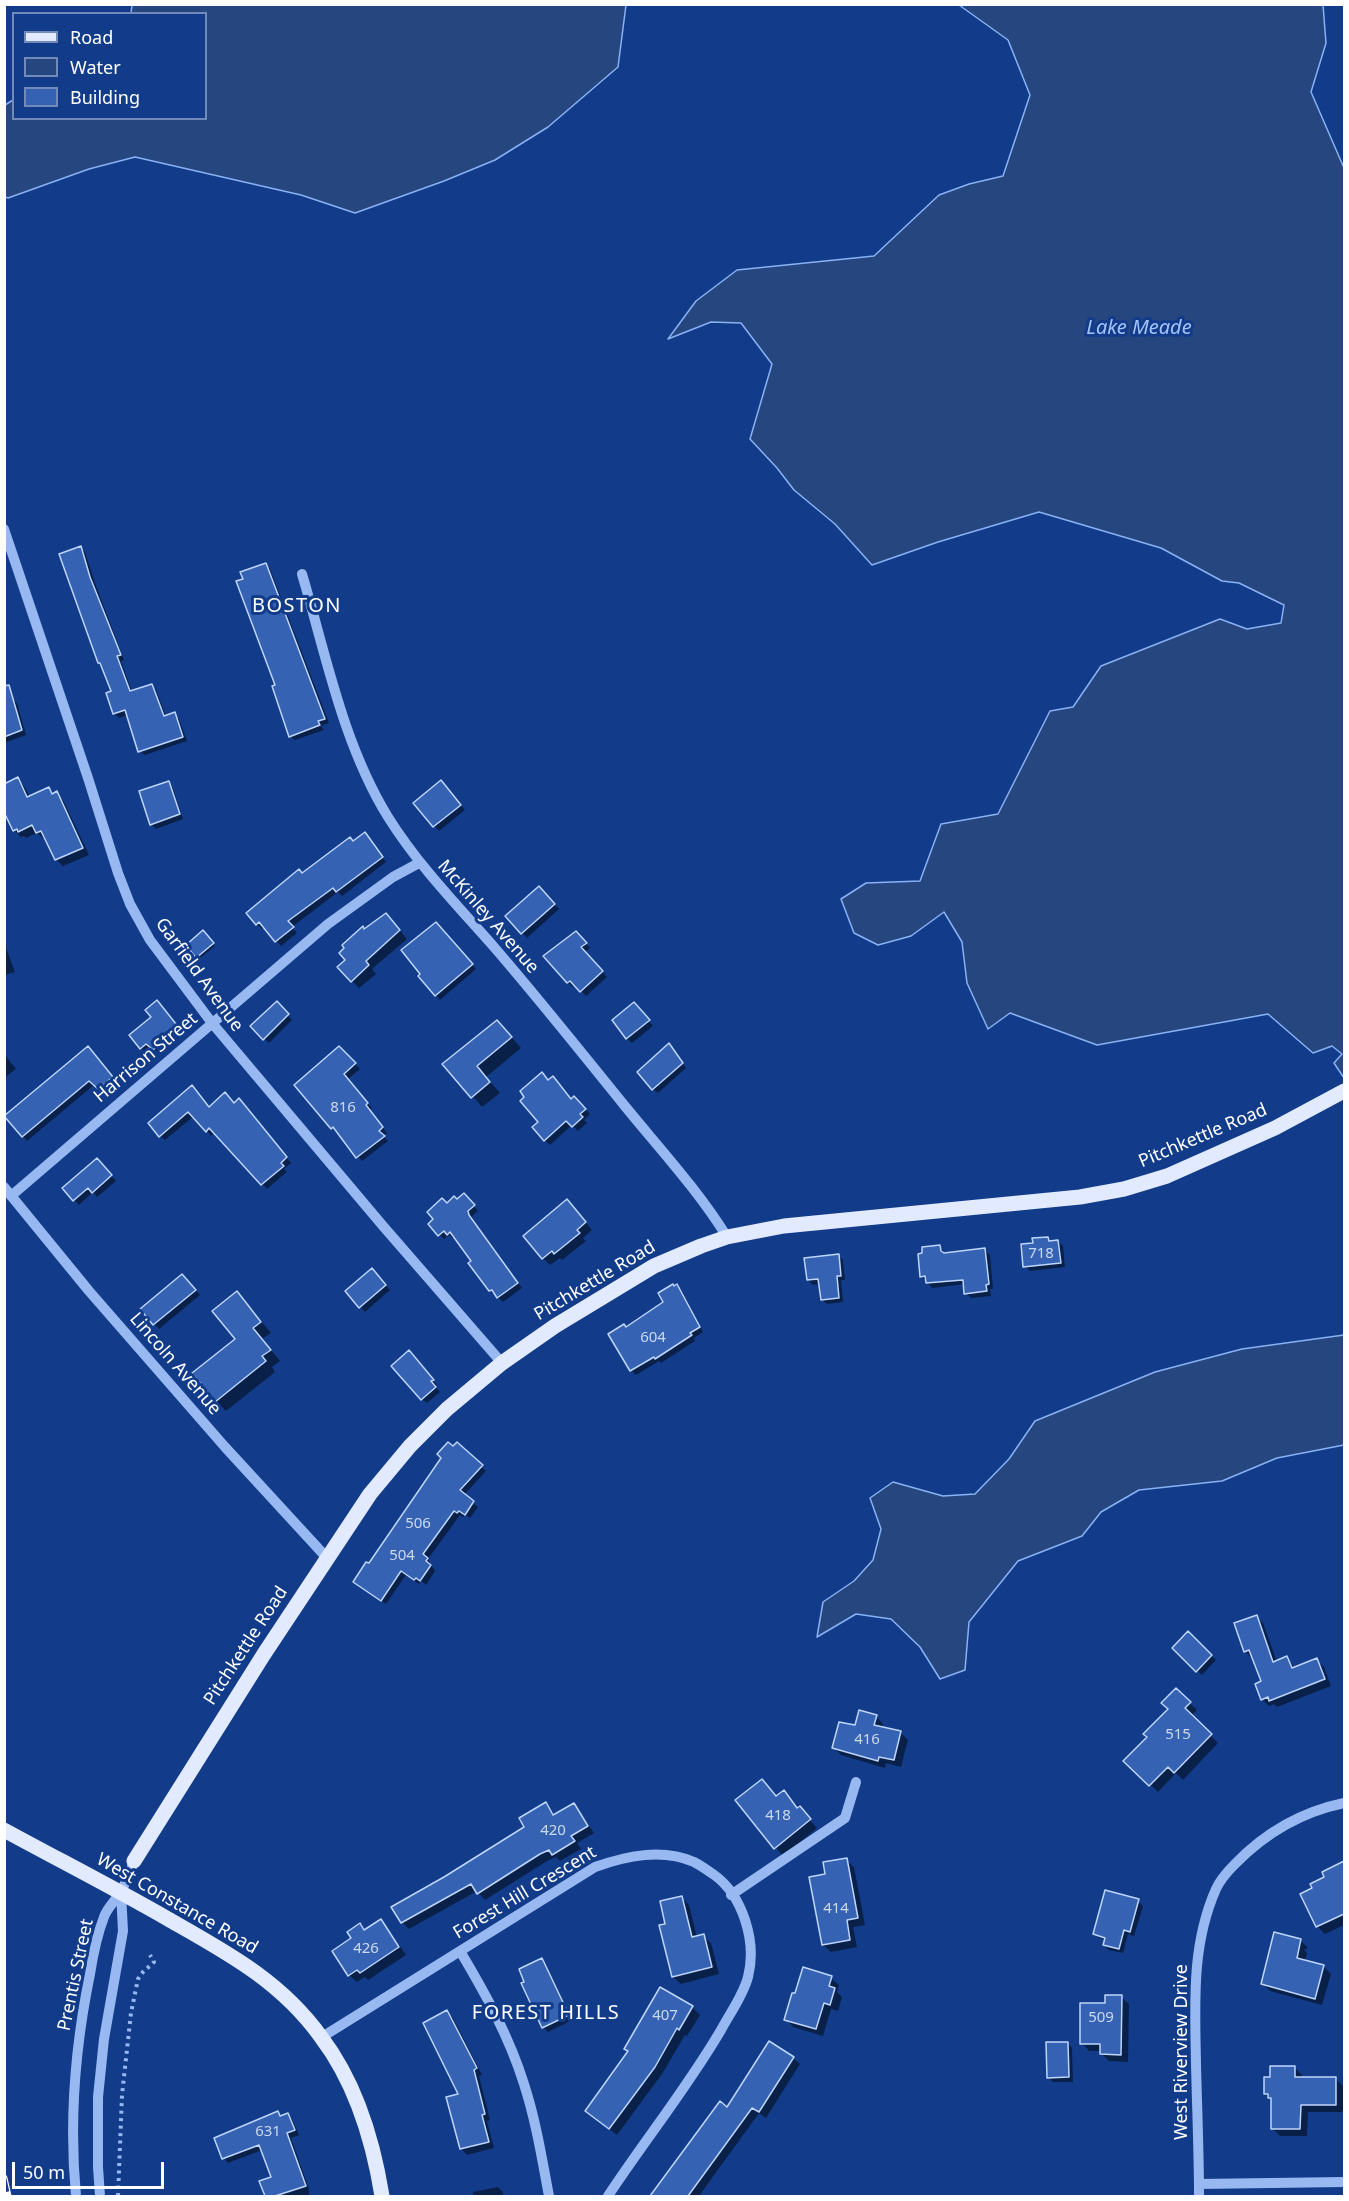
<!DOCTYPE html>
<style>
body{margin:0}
#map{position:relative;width:1349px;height:2201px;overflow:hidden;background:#123c8a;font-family:"Noto Sans",sans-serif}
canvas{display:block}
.frame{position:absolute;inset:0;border:6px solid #fff;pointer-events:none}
.legend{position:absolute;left:12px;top:12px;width:195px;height:108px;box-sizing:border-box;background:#123c8a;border:2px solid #718ab9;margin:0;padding:8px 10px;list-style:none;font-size:18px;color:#fff}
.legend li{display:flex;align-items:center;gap:12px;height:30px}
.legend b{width:30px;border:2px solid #718ab9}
.scale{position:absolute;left:12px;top:2162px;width:152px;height:27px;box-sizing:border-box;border:3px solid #fff;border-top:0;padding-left:8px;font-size:18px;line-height:21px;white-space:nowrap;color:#fff;-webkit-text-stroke:4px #123c8a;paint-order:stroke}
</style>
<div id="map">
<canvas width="1349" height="2201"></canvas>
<div class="frame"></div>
<ul class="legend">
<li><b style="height:8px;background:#e1eaff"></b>Road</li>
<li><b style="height:16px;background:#264680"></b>Water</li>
<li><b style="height:16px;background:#3562b2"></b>Building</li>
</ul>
<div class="scale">50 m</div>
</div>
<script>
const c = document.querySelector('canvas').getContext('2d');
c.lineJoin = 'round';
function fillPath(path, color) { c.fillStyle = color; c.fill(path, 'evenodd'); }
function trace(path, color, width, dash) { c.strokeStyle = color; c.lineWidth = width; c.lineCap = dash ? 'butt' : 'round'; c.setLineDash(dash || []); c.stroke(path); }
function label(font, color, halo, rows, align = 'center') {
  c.font = font + ' "Noto Sans",sans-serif'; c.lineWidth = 6; c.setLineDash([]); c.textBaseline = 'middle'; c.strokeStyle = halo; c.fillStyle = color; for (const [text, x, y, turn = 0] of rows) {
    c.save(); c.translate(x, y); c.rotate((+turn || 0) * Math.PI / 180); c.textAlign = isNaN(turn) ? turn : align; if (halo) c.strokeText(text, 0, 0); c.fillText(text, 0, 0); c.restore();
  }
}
const water = new Path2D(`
 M132 5V4L626 5 618 67 548 127 495 160 444 181 355 213 301 195 135 157 89 169 8 198 5 197V105L13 100 14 118H206V14L131 13Z
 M959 5H1323L1326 43 1311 92 1344 168V1078L1334 1063 1342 1054 1332 1046 1313 1053 1268 1014 1097 1045 1010 1013 988 1029 967 983 962 942 944 912 911 936 878 945 854 933 841 899 866 883 920 881 941 824 998 814 1050 711 1073 707 1101 666 1220 619 1247 629 1281 623 1284 605 1239 583 1222 581 1161 548 1039 512 938 542 872 565 835 524 794 490 777 468 750 439 772 364 741 323 711 322 668 339 696 301 737 270 874 256 939 195 969 184 1003 176 1030 95 1008 40Z
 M1344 1335V1445L1277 1458 1222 1481 1139 1490 1101 1512 1082 1536 1018 1561 969 1622 965 1670 940 1679 920 1647 891 1619 856 1614 817 1637 823 1602 854 1581 873 1560 881 1529 870 1498 893 1482 943 1496 975 1494 1009 1459 1035 1421 1155 1372 1242 1349Z`);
const shadow = new Path2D(`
 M81 548 85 552 95 583 124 660 121 661 132 692 152 685 156 690 166 716 174 714 179 719 187 741 145 755 140 751 128 715 119 718 114 713 112 692 103 666 99 662Z
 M266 564 270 569 329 723 321 726 324 730 295 740 290 736Z
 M12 699 17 703 26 735 4 743V702Z
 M18 779 24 786 30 797 48 788 63 800 89 855 63 866 56 859 46 838 44 839 37 833 26 838 24 836 21 837 14 830Z
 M168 783 173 788 183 819 156 829 151 824Z
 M446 787 465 810 439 831 415 803Z
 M370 839 386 862 342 896 338 892 292 927 297 933 281 946 264 926 262 929 257 924 303 875 354 843Z
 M539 888 559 909 527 938 507 916Z
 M393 922 407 939 372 969 376 974 359 988 352 981 347 960 365 931Z
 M440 928 476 969 440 1000 436 995Z
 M203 932 215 946 199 959 188 946Z
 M576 933 590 948 585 952 607 977 586 996 575 984 573 987 568 982Z
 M4 942 15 972 4 975Z
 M277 1003 292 1020 269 1043 252 1026Z
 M161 1006 184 1034 159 1053 151 1048 146 1053 131 1035 153 1017Z
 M639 1009 653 1026 632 1043 627 1038Z
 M507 1032 521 1048 486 1077 500 1093 482 1107 445 1064Z
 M669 1045 686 1068 658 1093 653 1089Z
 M339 1048 360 1069 347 1080 372 1108 369 1110 387 1133 383 1136 388 1141 362 1161 296 1085Z
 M93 1053 117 1082 104 1093 95 1084 27 1141 6 1117Z
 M4 1054 16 1069 4 1078Z
 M549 1081 571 1101 574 1098 590 1114 584 1120 587 1123 578 1131 572 1125 550 1145 545 1140 540 1122Z
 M192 1087 209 1108 244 1105 291 1163 284 1169 287 1172 267 1189 215 1132 211 1136 194 1116 165 1140 160 1136Z
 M97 1160 116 1181 97 1197 93 1192 79 1205 64 1189Z
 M464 1195 478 1211 472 1216 474 1221 522 1288 503 1302 490 1290 455 1236 453 1238 449 1235 444 1239 430 1224 447 1205 457 1201Z
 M575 1209 592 1230 583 1238 586 1241 562 1260 560 1258 550 1265 543 1258Z
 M1048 1238 1052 1242H1058L1063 1246 1065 1267 1030 1271 1025 1266 1034 1245Z
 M940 1247 945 1254 985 1250 990 1255 993 1289H990L991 1296 971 1298 966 1293 965 1284 932 1288 922 1277Z
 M838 1255 843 1260 845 1280H841L843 1302 827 1304 822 1300 820 1284 813 1285 808 1280Z
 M377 1275 390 1290 365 1312 347 1291Z
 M187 1280 200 1295 159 1329 142 1309Z
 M677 1286 682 1291 703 1332 694 1338 695 1341 661 1363 659 1361 636 1375 631 1370 626 1328 666 1303Z
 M237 1293 271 1333 262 1339 280 1361 272 1367 275 1372 226 1411 216 1401 237 1339Z
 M414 1357 437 1385 435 1386 440 1392 427 1403 422 1399Z
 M457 1444 486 1471 464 1495 478 1507 470 1518 465 1515 463 1517 460 1515 428 1559 435 1571 426 1585 421 1581 419 1584 406 1575 386 1604 360 1587 369 1565Z
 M1256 1616 1263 1623 1277 1662 1287 1658 1295 1668 1317 1660 1324 1667 1331 1686 1277 1707 1274 1704 1269 1706 1262 1699 1263 1682 1252 1658 1245 1651Z
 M1188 1633 1216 1660 1202 1675 1174 1648Z
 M1176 1690 1197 1710 1191 1716 1218 1743 1183 1780 1176 1773 1158 1792 1126 1761 1149 1737 1170 1709Z
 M876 1716 883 1724 882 1728 900 1732 908 1740 901 1767 886 1763 885 1768 841 1755 834 1748 856 1727Z
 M784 1792 817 1828 783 1856 737 1800 777 1798Z
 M545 1804 555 1816 574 1805 580 1812 594 1833 577 1843 581 1849 560 1861 556 1857 547 1861 485 1900 477 1891 409 1929 402 1922 445 1878 526 1828Z
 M846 1860 854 1867 865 1925 853 1927 857 1947 831 1952 823 1945 827 1875Z
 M1344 1862V1925L1325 1934 1318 1927 1302 1895 1314 1889 1326 1878 1324 1872Z
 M681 1897 689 1905 697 1937 703 1936 711 1943 719 1974 681 1984 673 1977 667 1925Z
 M1138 1901 1143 1906 1134 1936 1128 1934 1123 1953 1109 1950 1104 1945 1106 1940 1099 1938 1095 1934Z
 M381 1921 388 1929 406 1955 368 1980 365 1977 357 1982 349 1975 354 1939 360 1925 366 1931Z
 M1275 1934 1301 1941 1308 1948 1304 1950 1307 1953 1305 1961 1323 1966 1331 1974 1322 2005 1270 1991 1262 1983Z
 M542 1960 546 1965 572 2020 548 2032 543 2027Z
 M831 1978 839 1985 837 1992 842 1997 838 2011 831 2009 823 2036 793 2027 786 2019Z
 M1121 1997 1129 2004 1128 2062 1109 2061 1102 2054V2051H1089L1082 2043 1106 2005Z
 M692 2007 700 2015 687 2036 685 2035 662 2074 617 2135 587 2111 630 2052Z
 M447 2012 453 2018 482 2075 479 2076 490 2120 487 2121 494 2148 467 2155 461 2148V2095Z
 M1068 2043 1072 2048 1073 2082H1053L1048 2077Z
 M793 2058 800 2064 766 2118 759 2113 699 2196H652L720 2103 728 2109Z
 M1295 2068 1302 2075V2078H1335L1343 2086V2112H1308L1307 2136H1280L1272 2128V2101L1265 2094Z
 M278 2113 282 2117 288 2115 292 2119 299 2135 291 2138 309 2189V2196H266L261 2182 272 2178 262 2150 228 2163 224 2158 216 2139Z
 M498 2187 503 2192V2196H474L473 2192Z`);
const building = new Path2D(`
 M81 546 90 577 121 655 117 656 130 691 152 684 164 716 175 712 183 737 138 752 125 710 113 714 106 693 111 691 100 663H98L59 554Z
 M266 563 325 719 318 721 320 725 289 737 272 686 275 685 236 581 243 579 240 572Z
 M9 685 22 730 4 737V686Z
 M18 777 27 797 49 787 52 794 57 791 83 848 55 860 41 831 36 833 32 825 18 832 17 829 13 831 4 812V784Z
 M441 780 461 805 433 827 413 803Z
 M169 781 180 814 150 825 139 791Z
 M365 832 383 857 336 892 333 888 288 921 294 927 275 942 259 922 256 925 246 913 299 869 302 873 350 837 353 841Z
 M539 886 555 904 521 934 505 916Z
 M386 913 400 930 366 961 369 965 351 982 337 967 345 960 339 953 344 948 342 945 363 926 364 929Z
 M436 922 473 964 435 996 418 976 420 974 401 950Z
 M203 930 214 943 196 958 186 945Z
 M576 931 587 943 581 947 603 971 580 992 570 981 567 983 543 956Z
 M157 1000 180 1029 153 1050 146 1044 140 1049 129 1035 151 1017 145 1010Z
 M277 1001 289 1014 263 1040 250 1026Z
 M634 1002 650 1020 626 1039 612 1020Z
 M497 1020 512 1037 477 1066 490 1082 471 1098 442 1064Z
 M669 1043 683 1063 652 1090 637 1072Z
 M88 1046 113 1077 98 1089 89 1081 22 1137 4 1116Z
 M339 1046 356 1063 344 1074 368 1103 366 1105 383 1127 379 1131 385 1136 356 1158 333 1127 331 1129 294 1085Z
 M542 1072 548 1080 553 1076 571 1099 574 1096 586 1109 580 1114 583 1117 572 1127 566 1121 544 1141 532 1127 538 1122 520 1101 524 1097 520 1091Z
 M192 1085 209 1107 225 1092 234 1103 239 1098 287 1157 281 1163 284 1166 261 1185 209 1128 206 1132 188 1112 159 1137 148 1123Z
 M97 1158 112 1175 92 1193 88 1188 73 1201 62 1188Z
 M464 1193 475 1205 468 1211 469 1215 518 1283 497 1298 492 1290 489 1291 468 1263 471 1261 450 1232 447 1235 444 1231 438 1236 428 1224 433 1219 427 1212 442 1198 447 1203 454 1196 457 1199Z
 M567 1199 586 1222 577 1230 580 1233 554 1254 552 1251 542 1259 523 1236Z
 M1048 1237 1049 1241 1058 1240 1061 1263 1023 1267 1021 1244 1033 1243 1032 1238Z
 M940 1245 941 1251 944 1253 985 1248 989 1284 986 1285 987 1291 964 1294 963 1280 926 1283 925 1276 920 1277 918 1254 922 1253V1247Z
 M839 1254 841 1276H837L839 1298 821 1300 818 1279 807 1280 804 1258Z
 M372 1268 386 1285 359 1308 345 1291Z
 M182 1274 196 1290 153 1325 140 1309Z
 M673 1284 674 1286 677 1284 700 1327 690 1333 692 1335 655 1359 654 1357 630 1371 608 1334 624 1324 626 1327 663 1302 658 1293Z
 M237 1291 261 1322 253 1328 271 1350 262 1356 266 1361 215 1402 192 1373 235 1339 212 1311Z
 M409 1350 434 1380 431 1381 436 1387 421 1400 391 1366Z
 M448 1442 453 1446 457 1442 483 1465 460 1490 474 1501 465 1515 459 1511 457 1513 454 1511 423 1554 428 1558 426 1561 431 1565 420 1581 416 1578 414 1580 401 1571 381 1601 353 1582 366 1562 369 1563 441 1458 437 1454Z
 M1257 1615 1273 1662 1287 1656 1292 1668 1317 1658 1325 1679 1269 1701 1268 1697 1261 1700 1255 1684 1261 1681 1249 1650 1244 1652 1234 1623Z
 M1188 1631 1212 1655 1196 1672 1172 1648Z
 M1176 1688 1191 1702 1185 1708 1212 1734 1174 1773 1168 1767 1149 1786 1123 1761 1147 1737 1143 1734 1168 1709 1161 1703Z
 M859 1710 877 1715 874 1725 901 1731 894 1760 879 1757 878 1761 832 1748 839 1722 855 1725Z
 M762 1779 776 1796 784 1790 797 1808 800 1806 811 1819 774 1849 735 1800Z
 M546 1802 553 1815 574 1803 588 1826 571 1836 575 1841 552 1855 549 1850 540 1854 477 1894 471 1884 401 1923 391 1907 444 1877 524 1827 519 1818Z
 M847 1858 858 1918 847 1920 850 1940 822 1945 809 1877 825 1874 823 1862Z
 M1344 1861V1914L1316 1927 1300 1894 1312 1888 1310 1884 1324 1877 1322 1872Z
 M1105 1890 1139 1899 1130 1932 1124 1930 1119 1949 1103 1945 1105 1938 1093 1934Z
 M682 1896 692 1937 704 1934 712 1967 672 1977 659 1925 665 1924 660 1901Z
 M381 1919 399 1947 360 1973 357 1970 348 1976 332 1951 351 1938 347 1932 360 1923 364 1930Z
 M1274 1932 1301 1939 1297 1958 1324 1965 1315 1999 1261 1984Z
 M542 1958 569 2015 542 2028 521 1983 524 1982 519 1969Z
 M803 1967 832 1976 829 1986 835 1988 830 2005 824 2003 816 2029 784 2020 792 1993H795Z
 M660 1987 693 2006 679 2030 677 2028 655 2067 609 2129 585 2111 628 2051 624 2049Z
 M1105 1995H1122L1121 2055 1100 2054V2044H1080V2003H1105Z
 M447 2010 477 2068 474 2070 485 2114 482 2115 489 2142 460 2149 446 2097 458 2094 423 2023Z
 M769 2041 794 2057 759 2112 752 2108 688 2196H650L720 2101 727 2107Z
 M1046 2042H1068L1069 2077 1047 2078Z
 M1270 2066H1295V2077H1336V2105H1301L1300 2129H1271V2098H1268V2094H1264V2077H1270Z
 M278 2111 280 2116 288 2113 295 2130 287 2133 306 2186 275 2196H265L259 2181 271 2177 259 2145 222 2159 214 2138Z`);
const path = new Path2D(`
 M118 2196 122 2095 131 2013 138 1979 143 1972 154 1962 150 1955`);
const minor = new Path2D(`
 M4 529 88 778 118 873 130 904 150 940 212 1023 383 1226 502 1363
 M302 574C326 655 343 744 388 817 418 865 457 905 494 947 539 999 581 1052 624 1105 659 1148 698 1190 727 1237
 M4 1187 89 1291 225 1447 327 1558
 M11 1196 328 924 393 877 419 863
 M731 1895 845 1818 856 1782
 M460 1951C485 1993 509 2036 524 2084 536 2121 542 2159 549 2196
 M322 2037 595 1867C626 1856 662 1848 694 1862 700 1865 707 1870 713 1874 743 1895 757 1942 748 1977 743 1996 730 2013 721 2030 687 2088 645 2140 608 2196
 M1199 2184 1344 2182
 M76 2196C69 2122 75 2047 90 1974 93 1955 97 1935 104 1917 107 1908 115 1901 119 1894 126 1884 130 1872 134 1861
 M100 2196 98 2167V2097L104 2039 123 1931 121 1892
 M1199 2196C1199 2152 1197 2108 1196 2064 1195 2005 1191 1945 1216 1889 1220 1880 1228 1871 1235 1864 1266 1832 1301 1812 1344 1803`);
const major = new Path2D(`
 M4 1830C59 1860 114 1888 168 1919 226 1952 281 1981 321 2037 356 2083 373 2140 382 2196
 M134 1861 264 1654 370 1494 410 1446 447 1409 502 1363 555 1326 654 1266 701 1246 727 1237 784 1226 1080 1197 1124 1189 1167 1176 1275 1128 1344 1091`);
const rail = new Path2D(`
 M4 2178 8 2196`);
const numberNames = [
 ["816",343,1108],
 ["718",1041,1254],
 ["604",653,1338],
 ["506",418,1524],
 ["504",402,1556],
 ["515",1178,1735],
 ["416",867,1740],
 ["418",778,1816],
 ["420",553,1831],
 ["414",836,1909],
 ["426",366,1949],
 ["407",665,2016],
 ["509",1101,2018],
 ["631",268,2132]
];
const streetNames = [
 ["McKinley Avenue",488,917,49],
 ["Garfield Avenue",199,975,54],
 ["Harrison Street",146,1058,-40],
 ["Pitchkettle Road",1203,1136,-23],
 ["Pitchkettle Road",595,1281,-31],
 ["Lincoln Avenue",175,1364,49],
 ["Pitchkettle Road",246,1646,-57],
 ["Forest Hill Crescent",525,1893,-31],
 ["West Constance Road",177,1904,30],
 ["Prentis Street",76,1975,-78],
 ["West Riverview Drive",1182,2052,-90]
];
const waterNames = [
 ["Lake Meade",1139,328]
];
const neighbourhoodNames = [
 ["BOSTON",297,606],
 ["FOREST HILLS",546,2013]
];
fillPath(water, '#264680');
trace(water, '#89b2f4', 1.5);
fillPath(shadow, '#0007');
fillPath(building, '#3562b2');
trace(building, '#bed5fc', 1.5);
trace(path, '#98b8f1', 4, [3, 4.5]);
trace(minor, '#98b8f1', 10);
trace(major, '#e1eaff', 15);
trace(rail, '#fff', 7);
trace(rail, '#123c8a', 4.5, [14]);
label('15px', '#ccd8ec', null, numberNames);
label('18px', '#fff', '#123c8a', streetNames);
label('italic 20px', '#a3c3f8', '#123c8a', waterNames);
c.letterSpacing = '1.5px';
label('20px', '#fff', '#123c8a', neighbourhoodNames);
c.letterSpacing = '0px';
</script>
